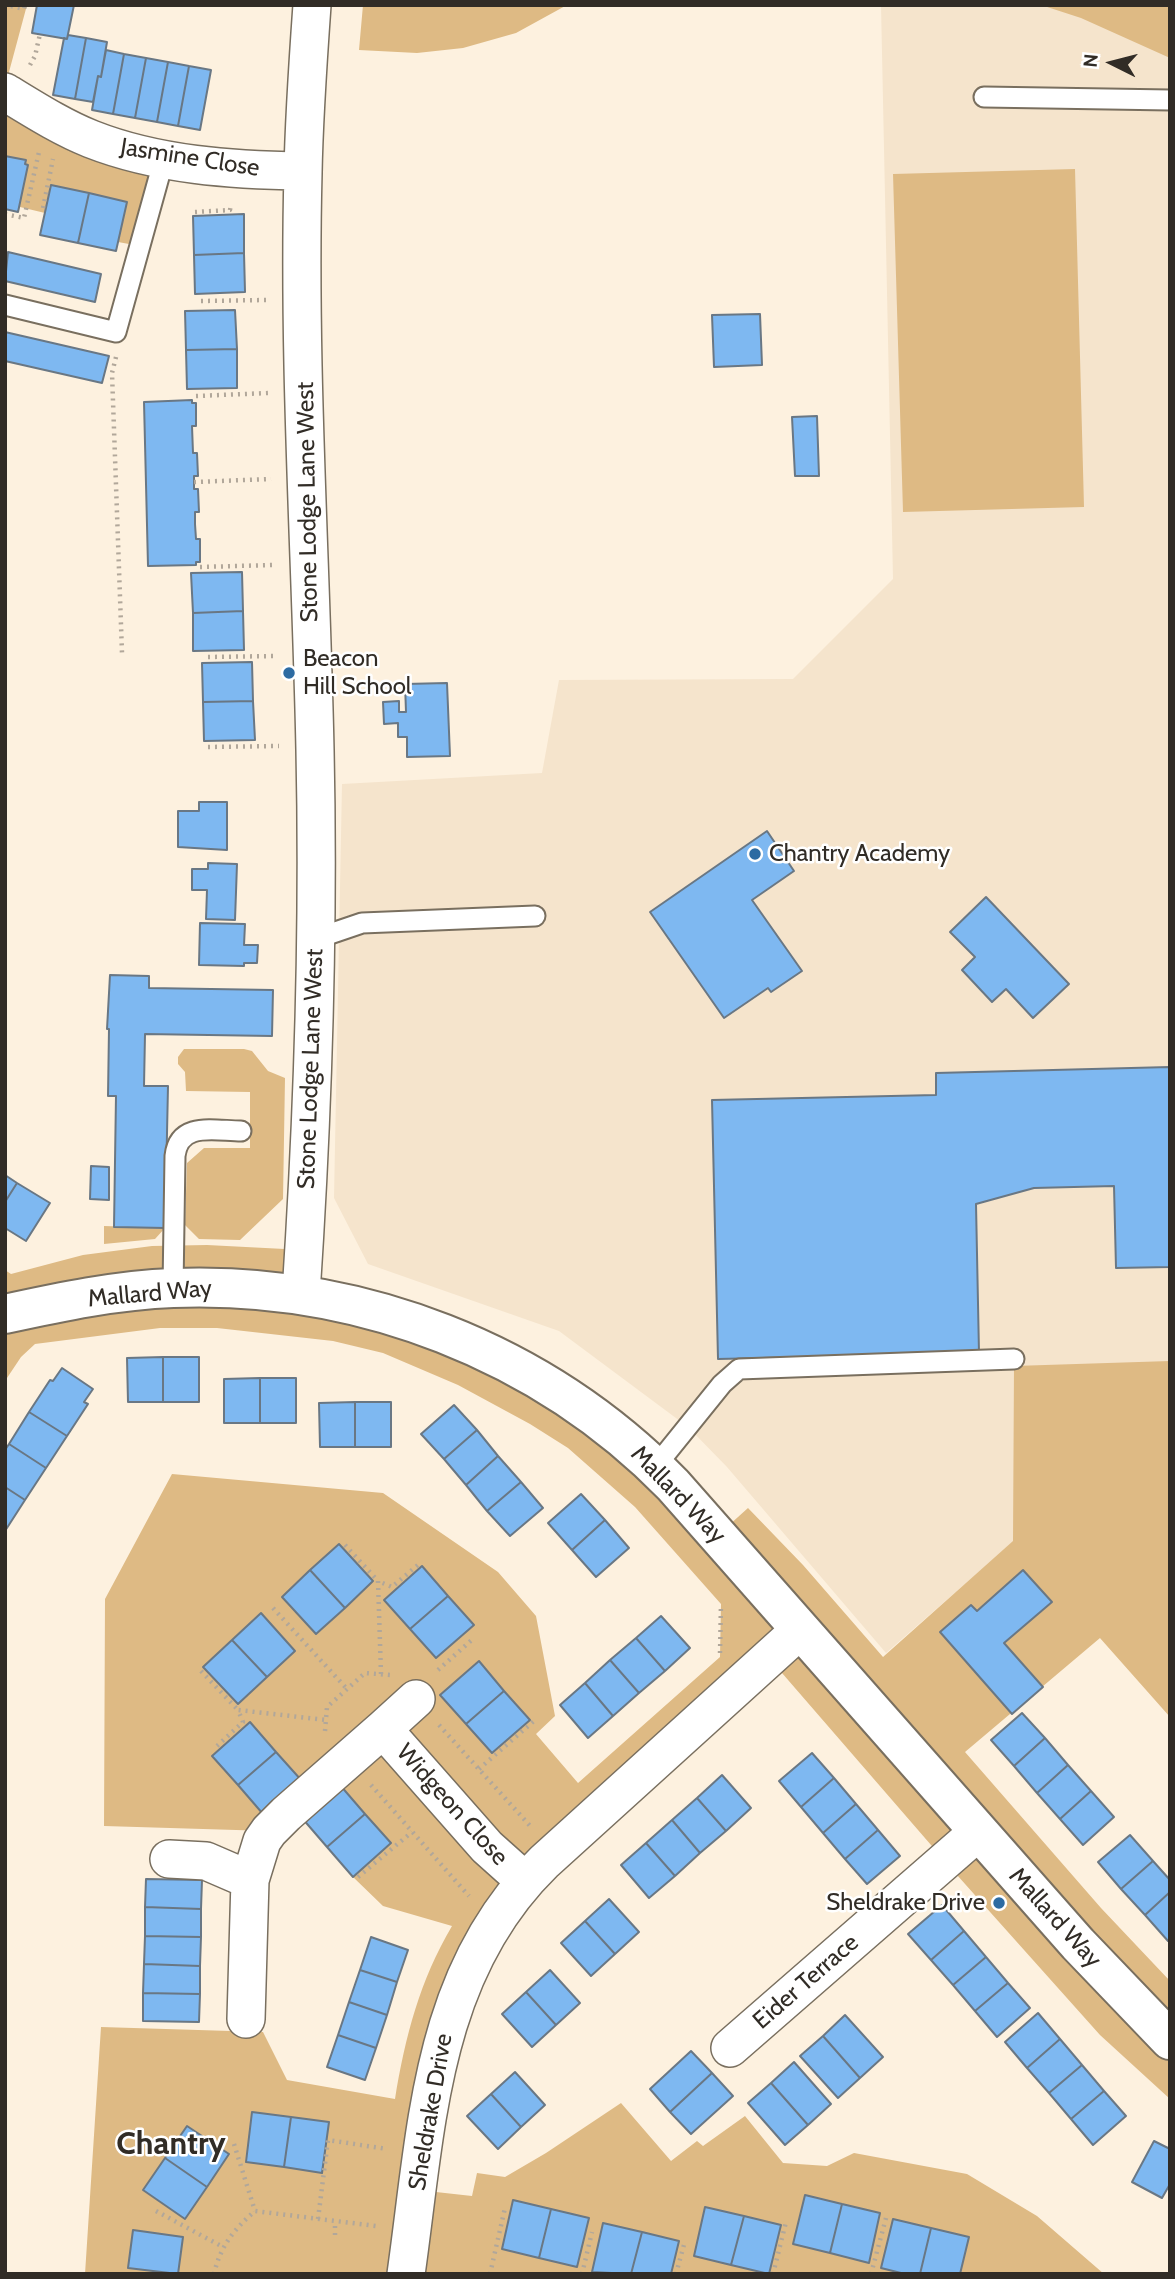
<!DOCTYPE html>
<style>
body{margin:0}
#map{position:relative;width:1175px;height:2279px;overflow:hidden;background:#fdf1df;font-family:Cabin,sans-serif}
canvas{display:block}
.frame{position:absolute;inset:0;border:7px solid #312c26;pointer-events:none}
.north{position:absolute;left:1077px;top:28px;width:70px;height:70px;-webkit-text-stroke:5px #fff;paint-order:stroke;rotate:276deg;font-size:19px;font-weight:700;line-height:28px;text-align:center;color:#312c26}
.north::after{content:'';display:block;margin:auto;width:24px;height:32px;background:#312c26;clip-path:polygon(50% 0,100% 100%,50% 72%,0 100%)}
</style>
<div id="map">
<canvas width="1175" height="2279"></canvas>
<div class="frame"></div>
<div class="north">N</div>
</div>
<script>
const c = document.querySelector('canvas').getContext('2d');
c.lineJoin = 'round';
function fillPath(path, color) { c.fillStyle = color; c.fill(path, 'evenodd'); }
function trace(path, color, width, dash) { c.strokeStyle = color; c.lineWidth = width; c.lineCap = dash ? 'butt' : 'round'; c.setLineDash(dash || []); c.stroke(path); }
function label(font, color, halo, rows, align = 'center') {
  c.font = font + ' Cabin,sans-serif'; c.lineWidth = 5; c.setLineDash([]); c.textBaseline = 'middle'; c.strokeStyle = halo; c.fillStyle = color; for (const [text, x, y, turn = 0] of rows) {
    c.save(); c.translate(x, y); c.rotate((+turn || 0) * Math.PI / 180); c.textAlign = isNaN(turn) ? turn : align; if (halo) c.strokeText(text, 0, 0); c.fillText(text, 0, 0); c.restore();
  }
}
const built = new Path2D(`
 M881 5H1170V1717L1014 1541 886 1653 727 1467 688 1427 559 1331 368 1264 334 1198 342 784 542 773 559 680 793 679 893 579Z`);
const green = new Path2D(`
 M5 5H27L9 72 18 100 164 159 140 246 118 242 116 251 40 235 45 213 20 207 18 212 5 209Z
 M363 5H567L516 33 463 48 417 53 359 50Z
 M1041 5H1170V58L1081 18Z
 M1075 169 1084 507 903 512 893 174Z
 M184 1049H244L252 1051 268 1071 285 1078 283 1199 240 1240 199 1239 185 1225 187 1163 204 1148H250V1092L186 1091 185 1072 178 1064V1057Z
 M104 1226 165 1228 155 1239 104 1244Z
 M207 1245 304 1250 302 1294 483 1350 718 1535 748 1508 803 1565 883 1657 1013 1541 1014 1366 1170 1361V1717L1100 1638 965 1752 1101 1908 1170 1981V2099L1100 2035 957 1875 769 1658 493 1925 418 2190 472 2196 477 2173 505 2177 546 2153 621 2103 671 2161 697 2141 703 2146 745 2116 783 2163 827 2166 854 2153 967 2174 1037 2216 1104 2274H85L101 2027 263 2032 287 2080 395 2099C405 2037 420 1980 452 1926L383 1906 353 1877 302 1818 269 1831 104 1826 105 1599 172 1474 383 1493 498 1572 536 1616 555 1716 536 1734 578 1783 720 1657 721 1604 635 1507 568 1448 530 1424 458 1385 383 1353 333 1341 217 1328H160L35 1344 21 1357 5 1381V1270L11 1274 83 1255 152 1246Z`);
const building = new Path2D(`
 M37 5H74L67 39 32 33Z
 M68 35 86 38 75 99 53 95 64 38 67 39Z
 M86 38 107 42 101 77 98 76 93 102 75 99Z
 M106 50 124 54 113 114 92 110 98 76 101 77Z
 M124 54 146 58 135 118 113 114Z
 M146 58 168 62 157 122 135 118Z
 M168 62 189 66 178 126 157 122Z
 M189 66 211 70 200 130 178 126Z
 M5 156 26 160 25 164 28 165 18 212 5 209Z
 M51 185 89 193 78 243 40 235Z
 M89 193 127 202 116 251 78 243Z
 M244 214V253L194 255 193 216Z
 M8 252 101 274 95 302 5 281Z
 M244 253 245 292 195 294 194 255Z
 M235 310 237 349 186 350 185 311Z
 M760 314 762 365 714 367 712 315Z
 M5 332 109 356 102 383 5 361Z
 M237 349V388L187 389 186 350Z
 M192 400V403H196V426H192L193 453H197L198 476H194V489H198L199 512H195V524L196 539H200V562H196V565L148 566 144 402Z
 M817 416 819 476H795L792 417Z
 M242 572 243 611 193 613 191 573Z
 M243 611 244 650 193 651V613Z
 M252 662 253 701 203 702 202 663Z
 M447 683 450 756 407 757V737H398V723L384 724 383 702 399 701V712H406L405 684Z
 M253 701 255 740 204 741 203 702Z
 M199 802H227V850L178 847V811H199Z
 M767 831 794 871 752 900 802 971 771 992 768 988 724 1018 650 912Z
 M208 863 237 864 235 920 206 919 207 890H192V869H208Z
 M986 897 1069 984 1033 1018 1006 989 992 1002 962 970 975 957 950 932Z
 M200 923 245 924 244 945H258L257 963H244V966L199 965Z
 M110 975 149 976V988L273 990 272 1036 145 1034 144 1086H168L165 1228 114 1227 116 1096H108L109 1029H107Z
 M1170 1067V1267L1116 1268 1114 1186 1034 1188 976 1204 979 1353 718 1359 712 1100 936 1095V1073Z
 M91 1166 109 1167V1200L90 1199Z
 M5 1175 17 1183 5 1202Z
 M17 1183 50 1203 26 1241 5 1228V1202Z
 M163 1357H199V1402H163Z
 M163 1357V1402H128L127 1358Z
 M62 1368 93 1389 84 1402 88 1404 67 1436 29 1412 50 1380 53 1381Z
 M260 1378H296V1423H260Z
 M260 1378V1423H224V1379Z
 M355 1402H391V1447H355Z
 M355 1402V1447H320L319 1403Z
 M454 1405 477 1430 444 1459 421 1434Z
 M29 1412 67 1436 46 1468 9 1444Z
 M477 1430 498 1456 466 1485 444 1459Z
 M9 1444 46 1468 25 1500 5 1487V1450Z
 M498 1456 521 1482 487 1511 466 1485Z
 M521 1482 543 1508 510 1536 487 1511Z
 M5 1487 25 1500 5 1531Z
 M581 1494 605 1520 572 1550 548 1523Z
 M605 1520 629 1548 596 1577 572 1550Z
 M339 1544 373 1581 345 1608 310 1570Z
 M422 1566 448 1596 410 1629 384 1600Z
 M310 1570 345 1608 316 1634 282 1597Z
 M1023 1570 1052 1602 1004 1643 1043 1687 1012 1714 940 1632 971 1605 977 1611Z
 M448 1596 474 1625 436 1658 410 1629Z
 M261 1613 295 1651 267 1677 232 1640Z
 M661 1616 690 1648 665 1671 636 1638Z
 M636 1638 665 1671 639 1693 610 1660Z
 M232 1640 267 1677 238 1704 203 1667Z
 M610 1660 639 1693 613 1716 585 1683Z
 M479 1661 504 1691 466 1724 440 1695Z
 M585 1683 613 1716 588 1738 560 1705Z
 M504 1691 530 1720 492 1753 466 1724Z
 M1022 1713 1045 1738 1014 1766 991 1740Z
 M250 1722 276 1752 238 1785 212 1756Z
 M1045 1738 1068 1765 1037 1793 1014 1766Z
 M276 1752 302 1781 263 1814 238 1785Z
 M812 1753 834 1778 801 1807 779 1781Z
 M1068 1765 1091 1791 1060 1819 1037 1793Z
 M722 1775 751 1808 726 1831 697 1798Z
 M834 1778 856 1804 823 1833 801 1807Z
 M340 1785 365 1814 327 1847 302 1818Z
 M1091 1791 1114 1817 1083 1845 1060 1819Z
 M697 1798 726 1831 700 1853 672 1820Z
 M856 1804 878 1830 845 1859 823 1833Z
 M365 1814 391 1843 353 1877 327 1847Z
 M672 1820 700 1853 675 1876 646 1843Z
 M878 1830 900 1856 867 1884 845 1859Z
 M1130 1835 1153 1861 1121 1889 1098 1862Z
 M646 1843 675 1876 649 1898 621 1865Z
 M1153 1861 1170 1880V1892L1145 1915 1121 1889Z
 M146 1879 202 1880 201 1909 145 1907Z
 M1170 1892V1939L1168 1941 1145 1915Z
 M609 1899 639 1932 615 1954 585 1921Z
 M942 1905 964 1931 931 1960 908 1934Z
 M145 1907 201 1909V1937L145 1936Z
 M585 1921 615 1954 591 1976 561 1943Z
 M964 1931 986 1957 953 1985 931 1960Z
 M145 1936 201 1937 200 1966 144 1964Z
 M371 1937 408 1950 397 1982 360 1970Z
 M986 1957 1008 1983 975 2011 953 1985Z
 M144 1964 200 1966V1994L143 1993Z
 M360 1970 397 1982 387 2015 349 2002Z
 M550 1970 580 2003 556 2025 526 1992Z
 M1008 1983 1030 2008 997 2037 975 2011Z
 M526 1992 556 2025 532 2047 502 2014Z
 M143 1993 200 1994 199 2022 143 2021Z
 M349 2002 387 2015 376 2048 338 2035Z
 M1038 2013 1060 2039 1027 2068 1005 2042Z
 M845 2015 883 2057 860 2078 823 2036Z
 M338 2035 376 2048 365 2080 327 2067Z
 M823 2036 860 2078 838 2098 800 2056Z
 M1060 2039 1082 2065 1049 2093 1027 2068Z
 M691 2051 712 2073 670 2112 650 2089Z
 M794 2062 831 2104 808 2125 771 2083Z
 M1082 2065 1104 2091 1071 2119 1049 2093Z
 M515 2072 545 2105 521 2127 491 2094Z
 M712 2073 733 2096 691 2134 670 2112Z
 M771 2083 808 2125 785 2145 748 2103Z
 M1104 2091 1126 2116 1093 2145 1071 2119Z
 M491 2094 521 2127 498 2149 467 2116Z
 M252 2112 291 2117 284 2167 246 2162Z
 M291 2117 329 2122 322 2173 284 2167Z
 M187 2126 229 2154 207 2187 165 2158Z
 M1154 2141 1170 2149V2184L1162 2198 1132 2182Z
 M165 2158 207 2187 185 2219 143 2190Z
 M805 2195 842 2204 830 2253 793 2244Z
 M513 2200 551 2209 539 2258 502 2249Z
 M842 2204 880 2213 869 2263 830 2253Z
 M705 2207 744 2216 731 2265 694 2256Z
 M551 2209 589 2218 577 2267 539 2258Z
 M744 2216 781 2225 769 2274 731 2265Z
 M893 2219 931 2228 920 2274H905L881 2268Z
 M603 2223 642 2232 631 2274 592 2272Z
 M931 2228 969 2237 960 2274H920Z
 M133 2230 183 2237 178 2274 128 2268Z
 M642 2232 679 2241 671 2274H631Z`);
const path = new Path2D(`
 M11 6 24 9 25 5
 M30 65 35 56 40 34
 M43 208 53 159
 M195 212 230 210 231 204
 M5 214 24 218 39 152
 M201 301 267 300
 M116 357 112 373 122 653
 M196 396 269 393
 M194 482 271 479
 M200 567 274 565
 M208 657 276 656
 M208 747 279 746
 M345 1545 378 1581
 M273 1608 347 1689
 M720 1653 721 1604
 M438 1670 474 1638
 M201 1671 238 1710
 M381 1674 378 1581 392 1587 419 1564
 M439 1725 532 1828
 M325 1731 327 1707 365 1673 390 1675
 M217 1746 243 1722 238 1710 326 1720
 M479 1769 535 1720
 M371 1785 469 1896
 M358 1877 412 1832
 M234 2144 255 2211
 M156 2211 223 2247
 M318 2219 328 2140 387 2149
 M335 2235V2221
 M214 2274C220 2247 234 2229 255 2211L376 2226
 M490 2274 505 2208
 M582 2274 592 2232
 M676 2274 685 2241
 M773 2274 786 2222
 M871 2274 886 2218`);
const service = new Path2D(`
 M984 97 1170 100
 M5 305 116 332 164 159
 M315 939 362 923 535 916
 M173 1288 175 1156C179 1121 215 1131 241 1131
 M655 1467 722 1384 739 1369 1014 1359`);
const minor = new Path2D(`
 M5 92C33 109 61 127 91 139 157 165 232 170 303 171
 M301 1294C313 1113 319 931 315 750 311 558 298 365 303 173 304 117 308 61 312 5
 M416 1699 383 1729 487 1847 525 1881
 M169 1859 206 1861 250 1880
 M246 2019 250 1880 262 1841 269 1831 286 1814 383 1729
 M730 2048 978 1832
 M406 2274C427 2127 430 1973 544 1862L800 1630`);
const tertiary = new Path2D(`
 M5 1314C60 1302 117 1290 173 1288 359 1281 542 1351 673 1485L1078 1944 1170 2040`);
const markers = [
 [289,673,7,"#2d6ba2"],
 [755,854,7,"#2d6ba2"],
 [999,1903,7,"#2d6ba2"]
];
const streetNames = [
 ["Jasmine Close",190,158,9],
 ["Stone Lodge Lane West",308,502,-91],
 ["Stone Lodge Lane West",311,1069,-88],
 ["Mallard Way",150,1294,-5],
 ["Mallard Way",678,1495,46],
 ["Widgeon Close",452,1805,48],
 ["Mallard Way",1055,1918,48],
 ["Eider Terrace",806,1982,-41],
 ["Sheldrake Drive",431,2112,-80]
];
const poiNames = [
 ["Beacon",303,659],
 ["Hill School",303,687],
 ["Chantry Academy",769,854],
 ["Sheldrake Drive",985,1903,"right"]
];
const districtNames = [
 ["Chantry",171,2145]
];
fillPath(built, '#f5e4cc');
fillPath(green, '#deba84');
fillPath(building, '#7eb8f1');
trace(building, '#697784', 2);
trace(service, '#796f5f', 23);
trace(minor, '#796f5f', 40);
trace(tertiary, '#796f5f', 42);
trace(path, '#b1a79a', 4.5, [2, 5]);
trace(service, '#fff', 19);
trace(minor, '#fff', 37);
trace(tertiary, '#fff', 38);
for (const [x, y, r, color] of markers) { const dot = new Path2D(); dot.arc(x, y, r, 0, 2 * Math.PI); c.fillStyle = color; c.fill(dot); trace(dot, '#fff', 2.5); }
label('24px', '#312c26', '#fff', streetNames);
label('24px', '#312c26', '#fff', poiNames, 'left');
label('bold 32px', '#312c26', '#fff', districtNames);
</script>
